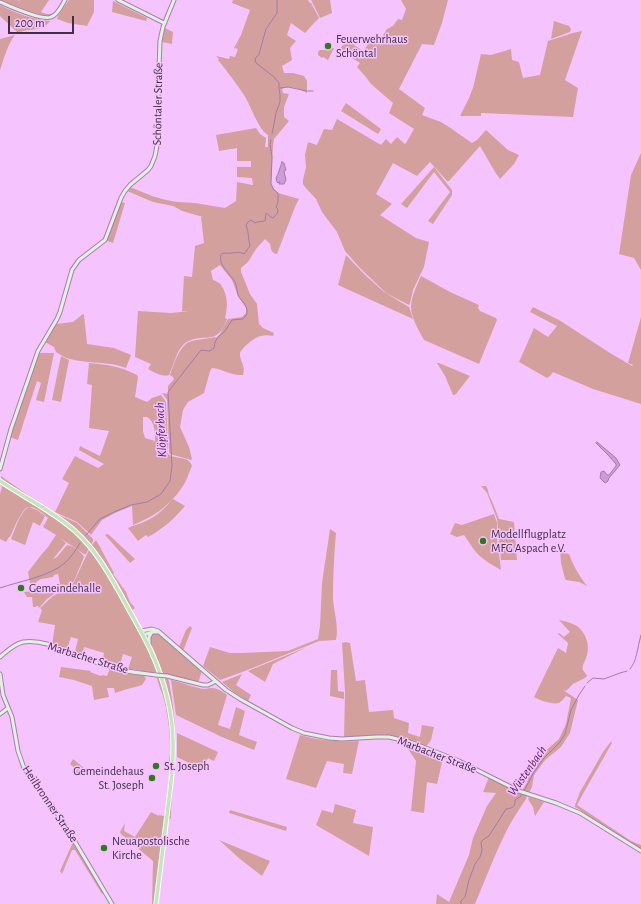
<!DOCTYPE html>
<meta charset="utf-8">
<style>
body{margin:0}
#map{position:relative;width:641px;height:904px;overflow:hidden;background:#f5c4ff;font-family:"Alegreya Sans",sans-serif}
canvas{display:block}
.scale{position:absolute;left:8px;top:16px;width:66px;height:18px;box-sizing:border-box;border:2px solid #412d44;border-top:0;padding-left:5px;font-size:12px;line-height:14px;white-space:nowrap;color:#412d44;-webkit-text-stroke:3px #f5c4ff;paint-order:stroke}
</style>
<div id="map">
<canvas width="641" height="904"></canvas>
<div class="scale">200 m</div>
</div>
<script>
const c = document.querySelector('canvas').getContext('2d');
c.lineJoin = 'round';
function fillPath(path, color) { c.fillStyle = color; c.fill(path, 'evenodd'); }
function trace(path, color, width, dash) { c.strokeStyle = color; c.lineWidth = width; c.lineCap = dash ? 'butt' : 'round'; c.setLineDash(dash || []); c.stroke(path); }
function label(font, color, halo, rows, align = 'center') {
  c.font = font + ' "Alegreya Sans",sans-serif'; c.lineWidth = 3; c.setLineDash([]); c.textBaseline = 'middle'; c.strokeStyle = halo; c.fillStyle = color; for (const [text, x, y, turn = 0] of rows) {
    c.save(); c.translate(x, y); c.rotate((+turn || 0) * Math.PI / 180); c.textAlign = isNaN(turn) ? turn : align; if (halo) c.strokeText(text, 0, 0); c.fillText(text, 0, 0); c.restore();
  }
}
const green = new Path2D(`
 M0 0H18L19 1 20 0H49L41 12C45 14 50 15 54 13 51 16 46 17 42 17 34 16 6 4 0 0Z
 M69 0H94V12L87 26 68 23 57 19 58 16Z
 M233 0H308L310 3H311L319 18 314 23 305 33 291 23 287 35 296 41 290 48 292 60 282 66 284 73H293L304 76 307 81V93C299 89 290 84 282 89L283 93 289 94 284 107V117L289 121 274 139 273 146 271 184 274 189 278 193 299 199 295 207 277 254C271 253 271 249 270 244L265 239 256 249 248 262 241 268V272L250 294 257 304 259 324 263 328 274 333 273 336C269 335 264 335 261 336 255 337 240 349 240 354 240 362 246 366 243 375 230 376 224 369 212 368L210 371 204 393 188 402 183 410 180 427 189 447 192 459 191 460 170 454 169 453 167 400 162 393 168 394V386L174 379 173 377 170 375C174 365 178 348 189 342 197 339 207 339 215 337L216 338 220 334 228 319 242 317 246 313V308L238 296 232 280 220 265 211 271 213 280C216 281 220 283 221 285 228 295 228 307 225 318L227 319C217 349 202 330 184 344 176 351 174 365 169 375 161 377 156 373 148 369L151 364 135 357 138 311 171 313 189 311H182L184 276 192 277 195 246 204 243 201 217H203L182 211 173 206 153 202 127 191 130 187 152 196 166 200 177 202 195 203 225 208 236 201 237 182 253 185 252 178 237 177V167H251V161H237V148L219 151 216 135 256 128 260 134 266 138 265 147H268V135C258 129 251 106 244 95 236 83 227 71 218 60L219 59 216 56 229 59 230 56 235 57 238 49 234 48 241 35 250 10 232 3Z
 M311 0H330L332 13 320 18Z
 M401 0H448L442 23 434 45 422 44 399 89 425 108 422 115 441 122 449 127 472 143 477 140 486 130 508 150 519 155 514 164 500 179 495 172 480 146 449 181H447L430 162 417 176 393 163 376 194 392 204 380 215 416 238 429 242 424 267 413 290 410 303 409 305 386 293 360 268 345 251 337 232 322 212 316 199 305 187 303 184V180L306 167 305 155 308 142 317 145 324 129 332 130 337 119 381 145 386 139 391 144 397 137 405 144 406 143 414 129 389 113 393 103 371 84 365 76 357 67 360 63 339 50 347 40 363 51 370 42 378 43 387 29 393 26 398 19 402 20 406 9Z
 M113 1 147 18 146 21 112 12Z
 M0 5C15 13 34 20 50 21 42 33 30 27 18 33L0 16Z
 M554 21 569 26 571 29 570 32 551 39Z
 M165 28 173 32 172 44 162 42Z
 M582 31 565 80 578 88 573 117 481 113V116H460L469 98 473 88 481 54 491 55 511 49 512 60 519 62 523 78 540 75 548 41 573 33Z
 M15 35C8 44 4 58 0 70V39Z
 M333 48H334L328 60 323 57 322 58 318 55V52L320 50H325Z
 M346 103 381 129 378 134 341 111Z
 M641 153V270L634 258 619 254 631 175Z
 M434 167 452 190V195L433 224 428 221 450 192 434 172 407 208 401 204Z
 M121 202 125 203 113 243 105 240 109 235Z
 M346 255 365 275 384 292 409 307 413 319 338 285Z
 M421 276 450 292 479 305 478 308 480 311 496 318 497 320 479 364 424 340C419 331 411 317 411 307 411 297 417 285 421 276Z
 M533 307 559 320 610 353 632 366 633 365 628 363 641 317V404L593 389 553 372 550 376 547 378 519 362 534 328 548 337 557 326 530 312Z
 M83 314 84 315 87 344 114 348 131 355 126 368C108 361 89 364 70 359 65 358 61 355 56 352L54 347 45 342 56 324 73 322Z
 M40 353H54L44 402 36 400 41 383 37 381 18 440 10 437 38 354Z
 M61 356 69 360 61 402 52 400Z
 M89 363C109 365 119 366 137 375L138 377 135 397 147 402 152 398 161 395 166 402 168 444 167 453C173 460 189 455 192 466 189 472 187 480 183 486 171 505 153 517 133 525L132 506 115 513 102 520 91 535 77 522 55 512 69 483 62 479 75 456 98 468 104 464 79 450 80 446 100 456 109 431 89 428 92 385 87 384ZM143 417H147C155 422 155 432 155 441L145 438 143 431Z
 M437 363H439L470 376 456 394 454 395H453L445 376Z
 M1 476 52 512 77 523 93 539V541L91 545 80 534 1 480Z
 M0 484 7 487C31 502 58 516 79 537 97 554 108 576 120 597 134 622 148 646 158 673L128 669 132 657 123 654 119 668 102 663 104 653 84 647 82 654 75 652 78 639 71 637 67 649 52 645 55 625 38 622 42 610 40 608 53 596 72 585 74 582 89 550H88L86 554H84L60 538 66 543 53 559 57 557 67 545C73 546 82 552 84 557L74 581 71 584 62 589H61L59 585 60 584 58 574 54 575 53 577 41 579 36 582V583H30L28 572 41 555 48 547 56 535 43 527 48 518C44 514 35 506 29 507 22 507 13 531 10 537H9L6 542 0 539V494L2 487Z
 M481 486H486C488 489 488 491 489 495 493 503 496 511 499 519L514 522 517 560H501L497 519 487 493Z
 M173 499 185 506C174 519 163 529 148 537L146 535 138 541 128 528C134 525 140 524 146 521 157 516 165 508 173 499Z
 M29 507 37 510 45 516 40 526 33 522 25 545 11 539C15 530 20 511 29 507Z
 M494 514 497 523V538L501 570C492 565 482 559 475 551 471 546 468 540 464 535L457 537 450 534 455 523 462 525Z
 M330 529 336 533C334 555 333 577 333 599 334 612 339 627 336 640L319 641 245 671 220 680 203 666 210 647 230 653H242L288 651 318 639 320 626 322 583Z
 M108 534 135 559 130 563 105 535Z
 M96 540 100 547 114 573 113 574 126 592 130 602 135 608 132 610 117 582 91 546Z
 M560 550 564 553 569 554C573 565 579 576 587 586L579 582 566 580 565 579 561 563Z
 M56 587 58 588V591L47 599 39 608 38 606H36V607H33L32 597H27L24 592 49 590 50 588Z
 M559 620C565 621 572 623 577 626 586 633 590 645 587 655 586 660 581 666 583 670 584 672 586 674 587 676L585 678 573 684 566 691 563 690 578 700 570 733 561 747 545 760 534 775 532 787 529 793 522 791 527 782 530 772 543 753 559 739 566 724 571 698 566 696C564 698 562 701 559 703 553 705 539 700 534 697L558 648 566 653 568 643 558 634 559 633 564 637 570 632Z
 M190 626 192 628 183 651 179 647 186 630Z
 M152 633H158L177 649V652H181L202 671 198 683 162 673 158 661 149 640Z
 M346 642 350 643 356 681 365 680 369 712 393 710 394 718 409 723 408 733 420 737 422 725 434 727 431 740 426 747 416 742 395 737 344 738 345 692 342 643Z
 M307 647 273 664 265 682 248 671Z
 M61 667 91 671 90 672 101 676 102 675 107 676 110 668 124 672 143 675 145 677 146 679 142 685 139 686 124 690 115 693 114 688H107L109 697 94 700 92 686 74 680 59 677Z
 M331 670H337L338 691 344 692V699L330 696Z
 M242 674 236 685 251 695 248 701 235 693 222 682Z
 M157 678H161L169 714 172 741 171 768 168 767 169 764 167 763 169 762C172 744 168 713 163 696 161 690 158 684 157 678Z
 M163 678 168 679 169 682C174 709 177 735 175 762 174 780 171 799 171 818L170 819 168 818 175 752Z
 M171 680C180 682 190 686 199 688 205 690 207 688 212 688 218 688 223 692 227 695L218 725 230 729 236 707 245 711 239 735 257 742 254 750 222 737 176 715Z
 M177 733 218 752 214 761 208 758 203 770 177 757Z
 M300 735C320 741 339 742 359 741L352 774 343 773 344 764 327 761 316 788 286 779Z
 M615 736 611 742 612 743 584 792 577 805 631 841 641 845V849L632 845 580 810 575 807V805L580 792 603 752Z
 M404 743 410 744 443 758 437 784 427 782 424 813 411 811 416 761Z
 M73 759 84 768 79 776 72 771 75 768 70 764Z
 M489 777 527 795 526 799C520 808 514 817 509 826 496 851 486 878 475 904H436L437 894 449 902 469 855 473 838 487 806 496 793 483 792Z
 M529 797 544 802 535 816 533 807 528 799Z
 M335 804 356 810 353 823 373 827 369 856 316 825 322 810 333 813Z
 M230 810 287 827 286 831 229 813Z
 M151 812 159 816V815L164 816H166L156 904H152L153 861 121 834 120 832 125 823 124 831 135 837Z
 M219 840 270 861 262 876 240 859Z
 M73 842 103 893 102 894 75 850H72L62 874 60 871Z`);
const water = new Path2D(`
 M282 162 284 163 286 170 284 171 286 180 284 184H279L280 182H279L278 183 277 182 276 178C279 173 280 167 282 162Z
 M597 442 616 458 620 465 609 478 608 481 605 483 600 478 601 472 604 471 607 475H609L616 466V464L608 455 596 443Z`);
const stream = new Path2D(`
 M280 88 288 87 307 91
 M308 91H313
 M272 134 276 113 280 102V94L279 89V83L274 77 256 63 255 59 259 54 266 29 277 13V0
 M86 535 100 519 114 512 131 505 147 502 161 494 170 481 172 466 168 392 201 350 210 351 214 348 215 342 218 337 225 331 232 320 243 319 247 314C248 304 242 303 238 295 237 291 237 286 235 282 230 273 218 266 221 254 225 252 227 254 231 253 236 253 238 251 244 254L250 246C248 239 249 232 246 225L248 222 251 220 255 223C258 221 261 222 265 221L266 213 271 217 273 218C276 215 278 213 278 209L276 207 278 202V193L274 190 271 184 272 157 270 144 271 140
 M0 588C20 581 48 577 65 563 71 557 76 550 80 543
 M630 669C636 661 636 656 638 648 639 643 640 639 641 635
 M587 683 593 678 604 679 620 673 627 671
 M524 791 534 772 544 758 560 742 565 734 571 710 579 695 585 686
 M461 904V901L465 897 469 880 475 864 480 857 482 850 481 842 484 839 489 836 506 809C513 808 515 807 515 800L520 797 522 794`);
const secondary = new Path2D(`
 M118 0 164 23
 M0 2C9 6 42 21 51 17 58 15 62 5 65 0
 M0 469 11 429 38 351 57 319 60 312 72 270 79 260 105 240 107 235 121 198 125 191 130 185 148 170 151 166 155 156 158 140V97L160 41 163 27 174 0
 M141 631 152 629 158 631 226 690 240 699 292 728 304 733 329 738 342 739 376 737H389L410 742 459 761 519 791 556 803 580 813 641 851
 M143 635 153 632H159
 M149 647V637L152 632
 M0 657C7 651 14 644 23 642 43 639 64 650 82 657 91 661 101 664 111 667 125 672 141 673 156 675
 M0 674 3 695 12 717 18 751 24 768 62 820 112 904
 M167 676 203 685H208L216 681
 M0 714 8 708`);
const primary = new Path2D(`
 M0 481C25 498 53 511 75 531 95 549 108 572 121 595 131 614 142 632 151 651 165 682 174 716 173 751 173 767 171 783 169 799 165 834 160 869 156 904`);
const secondaryBridge = new Path2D(`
 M156 675 167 676`);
const markers = [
 [328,46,4,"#2e791f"],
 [483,541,4,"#2e791f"],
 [21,588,4,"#2e791f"],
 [156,766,4,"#2e791f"],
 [152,778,4,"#2e791f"],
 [104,848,4,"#2e791f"]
];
const poiNames = [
 ["Feuerwehrhaus",336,39],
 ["Schöntal",336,53],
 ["Modellflugplatz",491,534],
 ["MFG Aspach e.V.",491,548],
 ["Gemeindehalle",29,588],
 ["St. Joseph",164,766],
 ["Gemeindehaus",144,771,"right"],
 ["St. Joseph",144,785,"right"],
 ["Neuapostolische",112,841],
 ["Kirche",112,855]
];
const streetNames = [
 ["Schöntaler Straße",158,104,-89],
 ["Marbacher Straße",88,658,17],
 ["Marbacher Straße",437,755,21],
 ["Heilbronner Straße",50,804,56]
];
const waterNames = [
 ["Klöpferbach",161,430,-93],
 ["Wüstenbach",527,771,-55]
];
fillPath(green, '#d3a09e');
fillPath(water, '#cd9bd7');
trace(water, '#a37aab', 1);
trace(stream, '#a37aab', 1);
trace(secondary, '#aa7cb3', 5);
trace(primary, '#fff', 5.5);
trace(secondary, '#e2f2df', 3);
trace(primary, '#c5e5bf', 3.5);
trace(secondaryBridge, '#aa7cb3', 5, []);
trace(secondaryBridge, '#e2f2df', 3);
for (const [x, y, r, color] of markers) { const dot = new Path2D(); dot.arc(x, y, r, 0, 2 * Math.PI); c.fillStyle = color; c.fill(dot); trace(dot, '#f5c4ff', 1.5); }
label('12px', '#412d44', '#f5c4ff', poiNames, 'left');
label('12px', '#412d44', '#f5c4ff', streetNames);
label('italic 13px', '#5e216a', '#f5c4ff', waterNames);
</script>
